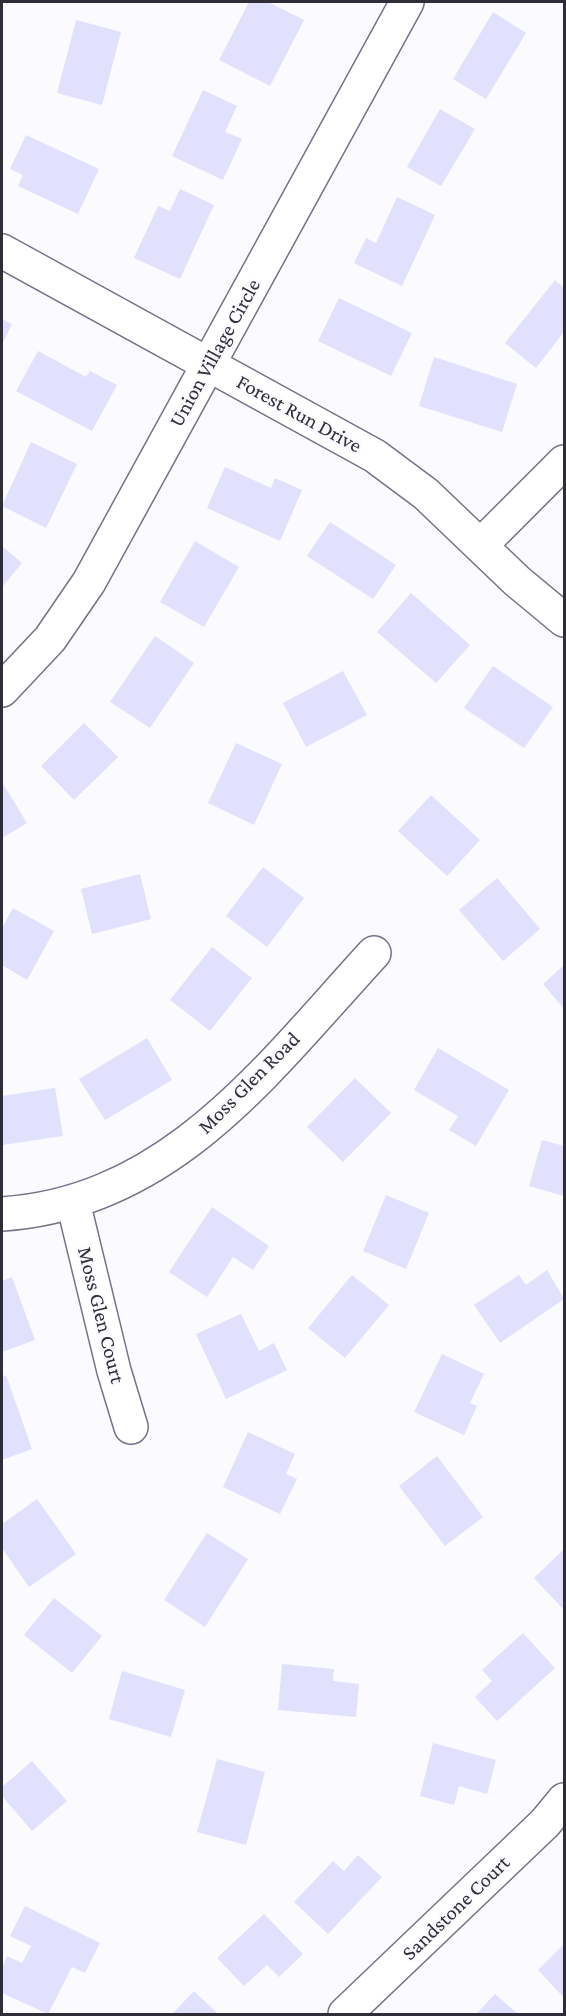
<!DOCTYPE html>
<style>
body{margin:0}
#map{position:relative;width:566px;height:2016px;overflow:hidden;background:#fafaff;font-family:"Crimson Pro",serif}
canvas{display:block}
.frame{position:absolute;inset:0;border:3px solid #2f2e38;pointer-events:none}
</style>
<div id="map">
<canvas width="566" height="2016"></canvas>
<div class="frame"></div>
</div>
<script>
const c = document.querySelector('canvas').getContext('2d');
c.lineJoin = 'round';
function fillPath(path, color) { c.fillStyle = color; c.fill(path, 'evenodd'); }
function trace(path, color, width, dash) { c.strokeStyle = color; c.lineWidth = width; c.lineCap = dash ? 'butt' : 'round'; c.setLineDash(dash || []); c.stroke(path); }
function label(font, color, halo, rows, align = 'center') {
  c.font = font + ' "Crimson Pro",serif'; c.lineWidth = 4.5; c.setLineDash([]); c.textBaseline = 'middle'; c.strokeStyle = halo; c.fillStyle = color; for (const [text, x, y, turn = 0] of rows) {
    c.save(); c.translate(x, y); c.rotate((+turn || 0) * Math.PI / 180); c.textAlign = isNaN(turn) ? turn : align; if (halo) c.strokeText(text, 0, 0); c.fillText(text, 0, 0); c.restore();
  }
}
const building = new Path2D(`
 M249 2H268L304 20 270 86 219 60Z
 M493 12 526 33 486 99 453 79Z
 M76 20 121 32 102 105 57 93Z
 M203 90 237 106 225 132 242 139 223 180 172 156Z
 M440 109 475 129 441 186 407 167Z
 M26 135 99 169 78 214 18 186 23 175 10 169Z
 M180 189 214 205 180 279 134 258 158 206 170 211Z
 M397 197 435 215 402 286 354 263 366 238 376 243Z
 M555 280 564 288V332L536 368 505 343Z
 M339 298 412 333 391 376 318 341Z
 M2 319 12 324 2 345Z
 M38 351 86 377 90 371 117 385 92 431 16 391Z
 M434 357 517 384 502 432 419 406Z
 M31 442 77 464 46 528 2 506Z
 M225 467 271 488 275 478 302 490 280 541 207 508Z
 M330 522 396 565 373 599 307 556Z
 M195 541 239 567 204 627 160 602Z
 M2 546 22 563 2 587Z
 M411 593 470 645 436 683 377 632Z
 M155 636 194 663 150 728 110 702Z
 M493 666 553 707 524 748 464 708Z
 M343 671 367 715 306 747 283 703Z
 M84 723 118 757 74 800 41 766Z
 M236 743 282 764 254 825 208 803Z
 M2 782 27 823 2 838Z
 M431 795 480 840 447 876 398 831Z
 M263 867 304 898 267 947 226 916Z
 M140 874 151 919 92 934 81 889Z
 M497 878 540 929 503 961 459 910Z
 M13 908 54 931 27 980 2 965V928Z
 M212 947 252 978 210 1031 170 1000Z
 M564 965V1009L543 984Z
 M147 1038 172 1080 105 1120 79 1079Z
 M438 1048 509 1090 476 1146 449 1130 458 1116 414 1090Z
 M355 1078 391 1113 343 1162 307 1127Z
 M55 1088 63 1136 2 1145V1096Z
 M542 1140 564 1146V1196L529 1186Z
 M386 1195 429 1213 406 1269 363 1251Z
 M212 1207 269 1246 253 1270 233 1257 207 1297 169 1272Z
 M547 1270 564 1299 500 1343 474 1305 519 1275 526 1285Z
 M352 1275 389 1305 345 1358 308 1328Z
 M12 1277 35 1340 2 1352V1281Z
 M241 1314 259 1351 274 1343 287 1370 226 1399 196 1334Z
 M442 1354 484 1374 470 1403 477 1406 464 1435 414 1412Z
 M6 1375 32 1449 2 1460V1377Z
 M248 1432 295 1454 286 1474 297 1479 280 1514 223 1487Z
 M437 1456 483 1517 445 1546 399 1486Z
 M37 1499 76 1554 29 1587 2 1548V1524Z
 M207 1533 248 1559 205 1627 164 1600Z
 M564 1549V1610L534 1578Z
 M54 1598 102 1636 72 1673 24 1635Z
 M523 1633 555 1668 497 1721 475 1697 492 1681 482 1670Z
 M282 1664 334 1669 333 1681 359 1684 356 1717 278 1710Z
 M122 1671 185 1690 171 1737 109 1719Z
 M433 1743 496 1760 487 1794 459 1786 454 1805 420 1796Z
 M217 1759 265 1772 246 1845 197 1832Z
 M32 1761 67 1801 32 1831 2 1796V1787Z
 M358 1855 382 1877 328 1934 294 1902 333 1861 344 1871Z
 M25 1906 100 1943 85 1973 72 1967 48 2014 2 1993V1968L7 1956 22 1963 31 1946 10 1936Z
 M264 1914 303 1954 279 1977 267 1965 244 1986 217 1958Z
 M564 1944V1998L538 1970Z
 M194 1991 218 2014H172Z
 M495 1994 518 2014H476Z`);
const minor = new Path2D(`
 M2 251 375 456 426 494 517 581 564 620
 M482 544 564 462
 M2 690 50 639 89 582 407 2
 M73 1202 114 1371 131 1427
 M2 1214C171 1203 268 1068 374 953
 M345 2014 545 1823 564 1800`);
const streetNames = [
 ["Union Village Circle",215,353,-61],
 ["Forest Run Drive",299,414,29],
 ["Moss Glen Road",249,1083,-45],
 ["Moss Glen Court",101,1315,76],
 ["Sandstone Court",456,1908,-44]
];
fillPath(building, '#e1e0fd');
trace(minor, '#737288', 36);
trace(minor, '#fff', 33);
label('21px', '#2f2e38', '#fafaff', streetNames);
</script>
